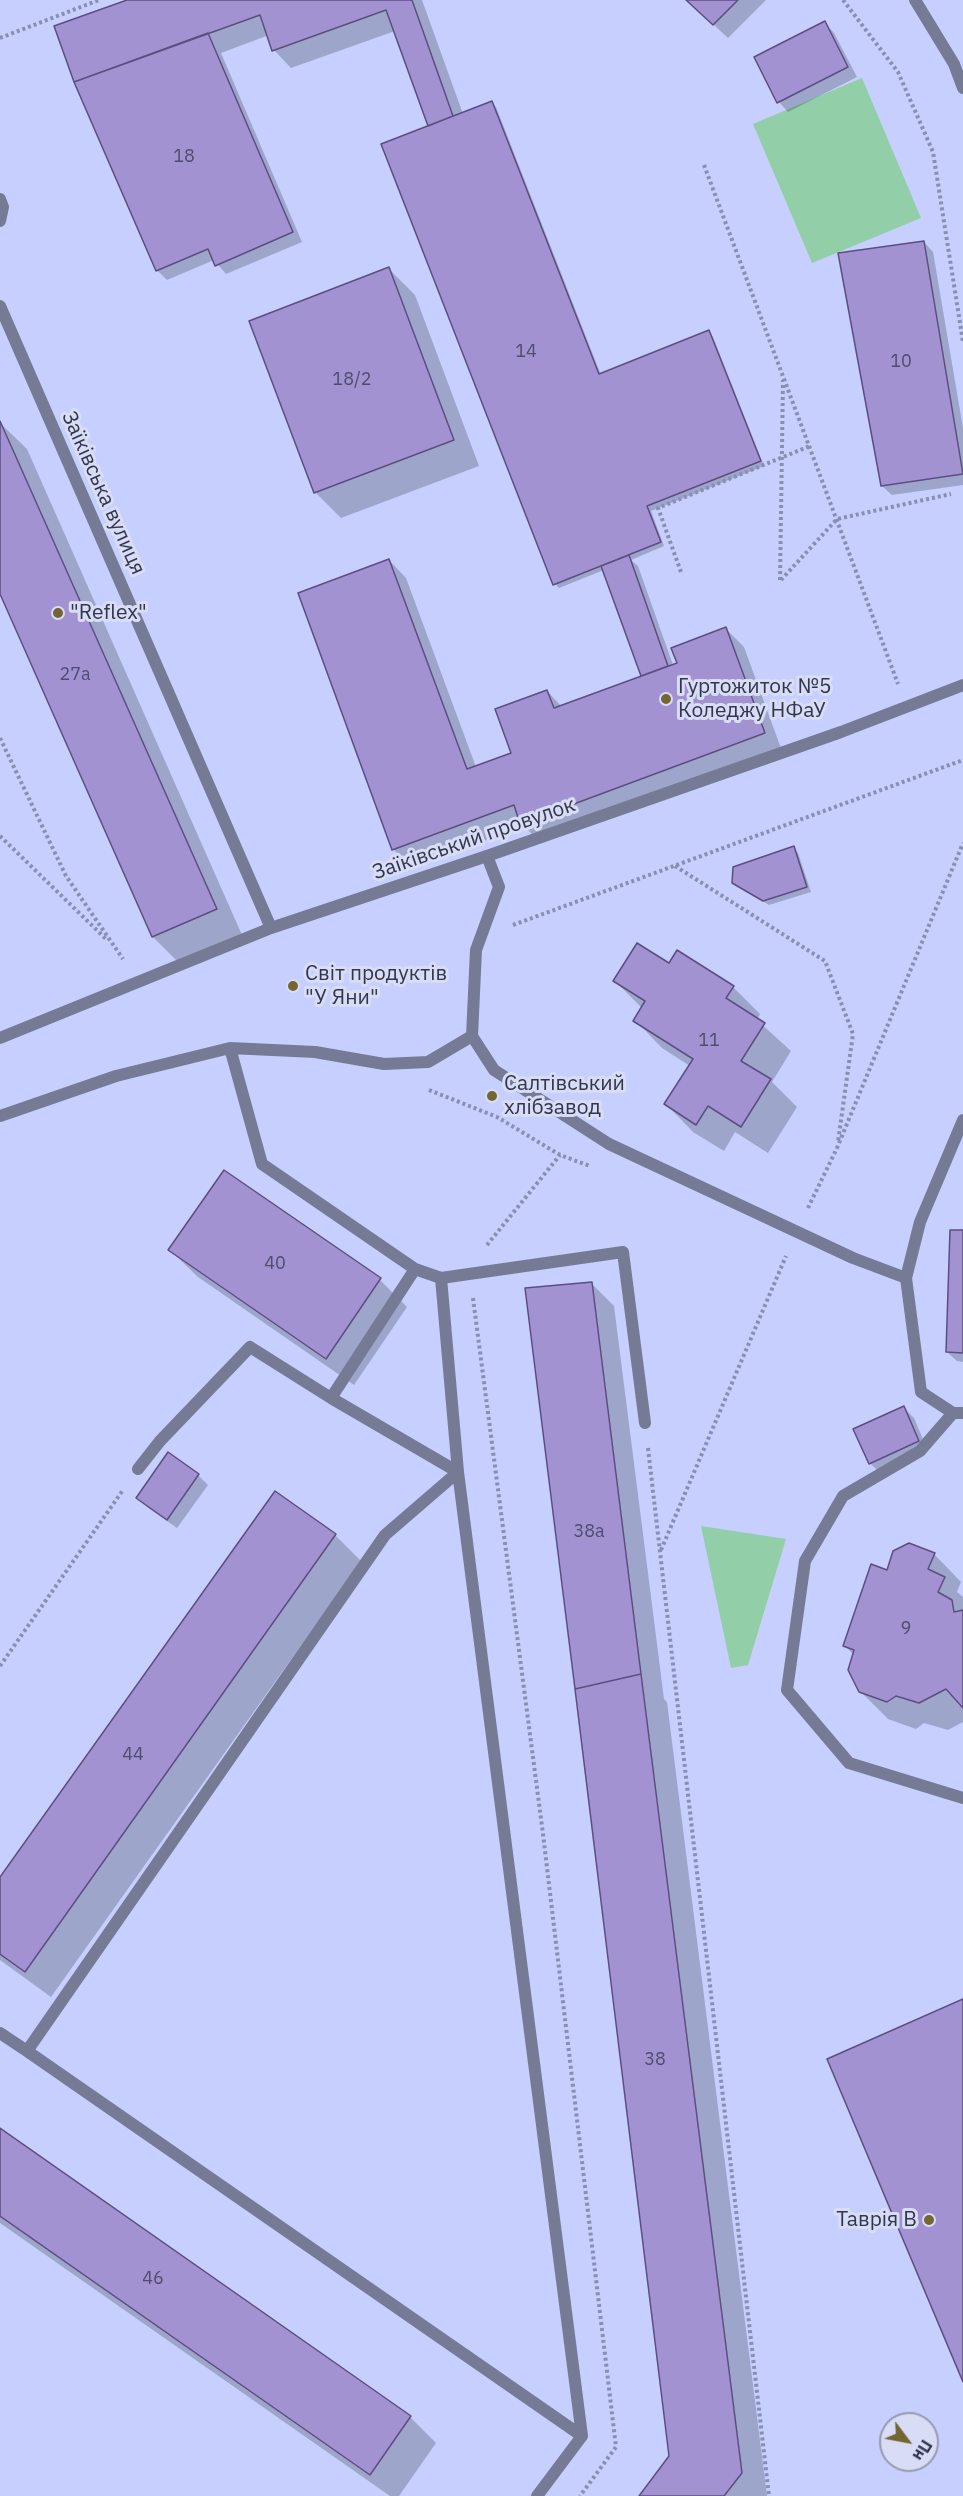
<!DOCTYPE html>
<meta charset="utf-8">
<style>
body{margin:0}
#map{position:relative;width:963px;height:2496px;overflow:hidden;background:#c6cffd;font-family:"IBM Plex Sans",sans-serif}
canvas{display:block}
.north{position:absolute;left:879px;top:2412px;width:60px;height:60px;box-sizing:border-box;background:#d8ddf5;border:2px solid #969ab2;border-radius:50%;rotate:122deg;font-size:16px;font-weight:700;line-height:24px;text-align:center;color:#32364d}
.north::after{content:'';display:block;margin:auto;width:21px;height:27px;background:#726633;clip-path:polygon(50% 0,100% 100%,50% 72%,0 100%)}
</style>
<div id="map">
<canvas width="963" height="2496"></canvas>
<div class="north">Пн</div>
</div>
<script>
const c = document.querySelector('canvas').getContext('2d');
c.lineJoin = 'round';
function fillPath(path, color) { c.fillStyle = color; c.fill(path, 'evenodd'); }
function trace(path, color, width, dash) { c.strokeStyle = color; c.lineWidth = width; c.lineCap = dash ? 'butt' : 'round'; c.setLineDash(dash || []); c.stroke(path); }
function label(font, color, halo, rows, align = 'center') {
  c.font = font + ' "IBM Plex Sans",sans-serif'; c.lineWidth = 6; c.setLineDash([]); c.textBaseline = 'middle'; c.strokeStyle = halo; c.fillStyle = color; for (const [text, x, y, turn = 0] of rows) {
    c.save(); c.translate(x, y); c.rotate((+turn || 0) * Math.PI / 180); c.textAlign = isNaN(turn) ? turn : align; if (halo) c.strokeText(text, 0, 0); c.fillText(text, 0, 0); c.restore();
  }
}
const green = new Path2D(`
 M862 78 921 218 812 263 753 124Z
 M701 1526 786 1539 748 1665 731 1668Z`);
const shadow = new Path2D(`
 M132 0H422L463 114 491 102 496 107 601 375 709 332 713 337 764 466 651 511 664 546 631 560 638 566 673 665 726 629 744 647 782 751 539 841 524 826 411 867 393 849 389 560 406 578 476 767 513 754 547 691 562 707 642 677 604 570 559 588 555 584 429 127 395 31 291 68 274 50 269 35 221 53 302 242 226 274 214 260 167 280 157 270Z
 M687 0H766L728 38Z
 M825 23 834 33 857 77 788 112 779 102 756 58Z
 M924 242 933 252 963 428V485L892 495 882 486Z
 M389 269 415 295 479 466 341 518 315 492Z
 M0 423 27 449 242 935 179 963 153 937 0 590Z
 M794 848 798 853 811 892 769 905 733 883Z
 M669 965 733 987 760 1014 757 1020 791 1051 772 1082 797 1107 768 1153 735 1132 724 1151 693 1132 666 1104 690 1066 662 1048 635 1020 642 1008 615 981Z
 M224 1172 380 1280 407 1307 354 1385 198 1277 170 1250Z
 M963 1232V1362L957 1361 947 1352Z
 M592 1284 614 1306 664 1699 667 1702 767 2496H640L671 2456Z
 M904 1408 914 1418 928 1451 880 1473 870 1463Z
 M198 1475 208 1485 177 1528 147 1507 137 1498Z
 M276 1493 335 1535 361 1561 51 1997 0 1960V1879Z
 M934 1554 961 1582 957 1592 963 1597V1722L948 1730 924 1723 916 1729 888 1719 860 1691 854 1655 845 1646 888 1572Z
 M0 2130 410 2417 436 2443 399 2496H390L0 2223Z`);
const building = new Path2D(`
 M127 0H412L453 116 428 126 386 10 272 51 260 15 74 82 54 26Z
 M686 0H738L713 25Z
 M825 21 848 67 777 103 754 57Z
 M208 33 293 232 215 266 208 249 156 271 74 82Z
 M492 101 599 374 709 330 761 461 647 506 661 542 553 585 381 144Z
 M924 241 963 474 881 486 838 253Z
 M389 267 454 440 314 493 249 321Z
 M0 421 217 909 152 937 0 594Z
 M629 555 668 666 641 676 601 566Z
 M389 559 467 769 511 753 495 709 547 690 554 708 677 663 671 648 726 627 765 733 520 824 514 805 392 850 298 593Z
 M794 846 807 887 763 901 732 883 733 867Z
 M637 943 669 963 677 950 734 986 726 998 765 1023 741 1061 771 1079 741 1127 708 1106 696 1125 664 1104 693 1059 633 1021 645 1001 613 981Z
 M224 1170 381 1278 326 1359 168 1250Z
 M950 1230H963V1353L946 1352Z
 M592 1282 641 1674 575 1689 525 1288Z
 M904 1406 919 1441 869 1464 853 1429Z
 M168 1452 199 1474 167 1520 136 1498Z
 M275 1491 336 1534 25 1972 0 1954V1877Z
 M909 1543 935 1553 928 1569 945 1577 938 1592 952 1600 954 1612 963 1610V1708L946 1689 919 1703 896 1696 887 1702 859 1692 848 1670 854 1650 843 1646 871 1564 887 1570 893 1551Z
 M641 1674 742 2473 724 2496H639L669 2456 575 1689Z
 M963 1999V2382L827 2059Z
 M0 2128 411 2416 370 2475 0 2216Z`);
const path = new Path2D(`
 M843 0 898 72 933 152 963 342
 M0 38 99 0
 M704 165 898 684
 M681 572 658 508 810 446
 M780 580 783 380
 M781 580 837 519 951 494
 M0 738 66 876 123 959
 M0 836 107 940
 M675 866 825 961 853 1034 838 1142
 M513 925 963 760
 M429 1090 497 1117 560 1155 590 1166
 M808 1208 837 1148 963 843
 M487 1245 560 1155
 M473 1298 543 1834 616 2447 580 2496
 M648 1448 769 2496
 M661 1550 786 1256
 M0 1666 123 1490`);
const service = new Path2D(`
 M487 856 499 887 476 950 472 1036 494 1070 609 1144 853 1258 906 1278
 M230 1048 262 1164 415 1269 331 1398
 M0 1116 116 1076 230 1048 315 1052 384 1064 428 1062 472 1036
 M963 1120 920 1222 906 1278 921 1392 953 1413H963
 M415 1269 441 1278
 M953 1413 920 1451 843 1496 805 1561 787 1690 849 1763 963 1798
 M138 1469 160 1441 250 1347 331 1398 458 1472 385 1535 27 2051 582 2436
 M0 2033 27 2051
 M537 2496 582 2436 458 1472 441 1278 623 1252 645 1423`);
const minor = new Path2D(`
 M0 199 3 207 0 221
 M0 306 271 928
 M0 1038 271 928 487 856 841 732 963 685`);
const tertiary = new Path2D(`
 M915 0 954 64 963 88`);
const markers = [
 [58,613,6,"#726633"],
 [666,699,6,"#726633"],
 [293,986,6,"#726633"],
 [492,1096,6,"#726633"],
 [929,2220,6,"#726633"]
];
const numberNames = [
 ["18",184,157],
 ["14",526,352],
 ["10",901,362],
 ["18/2",352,380],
 ["27а",75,675],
 ["11",709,1041],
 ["40",275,1264],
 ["38а",589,1532],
 ["9",906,1629],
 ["44",133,1755],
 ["38",655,2060],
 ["46",153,2279]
];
const streetNames = [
 ["Заїківська вулиця",103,493,66],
 ["Заїківський провулок",474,839,-19]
];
const poiNames = [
 ["\"Reflex\"",70,613],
 ["Гуртожиток №5",678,687],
 ["Коледжу НФаУ",678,711],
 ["Світ продуктів",305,974],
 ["\"У Яни\"",305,998],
 ["Салтівський",504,1084],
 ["хлібзавод",504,1108],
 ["Таврія В",917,2220,"right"]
];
fillPath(green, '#92cea8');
fillPath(shadow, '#0003');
fillPath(building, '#a392d2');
trace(building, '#5c4e80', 1.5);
trace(path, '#888fb3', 4, [3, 3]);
trace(service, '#757a95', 12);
trace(minor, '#757a95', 12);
trace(tertiary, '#757a95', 12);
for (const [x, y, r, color] of markers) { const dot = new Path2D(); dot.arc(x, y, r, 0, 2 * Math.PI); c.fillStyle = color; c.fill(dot); trace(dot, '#d8ddf5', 2); }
label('18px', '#4e4d6e', null, numberNames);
label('21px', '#32364d', '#d8ddf5', streetNames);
label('21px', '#32364d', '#d8ddf5', poiNames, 'left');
</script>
